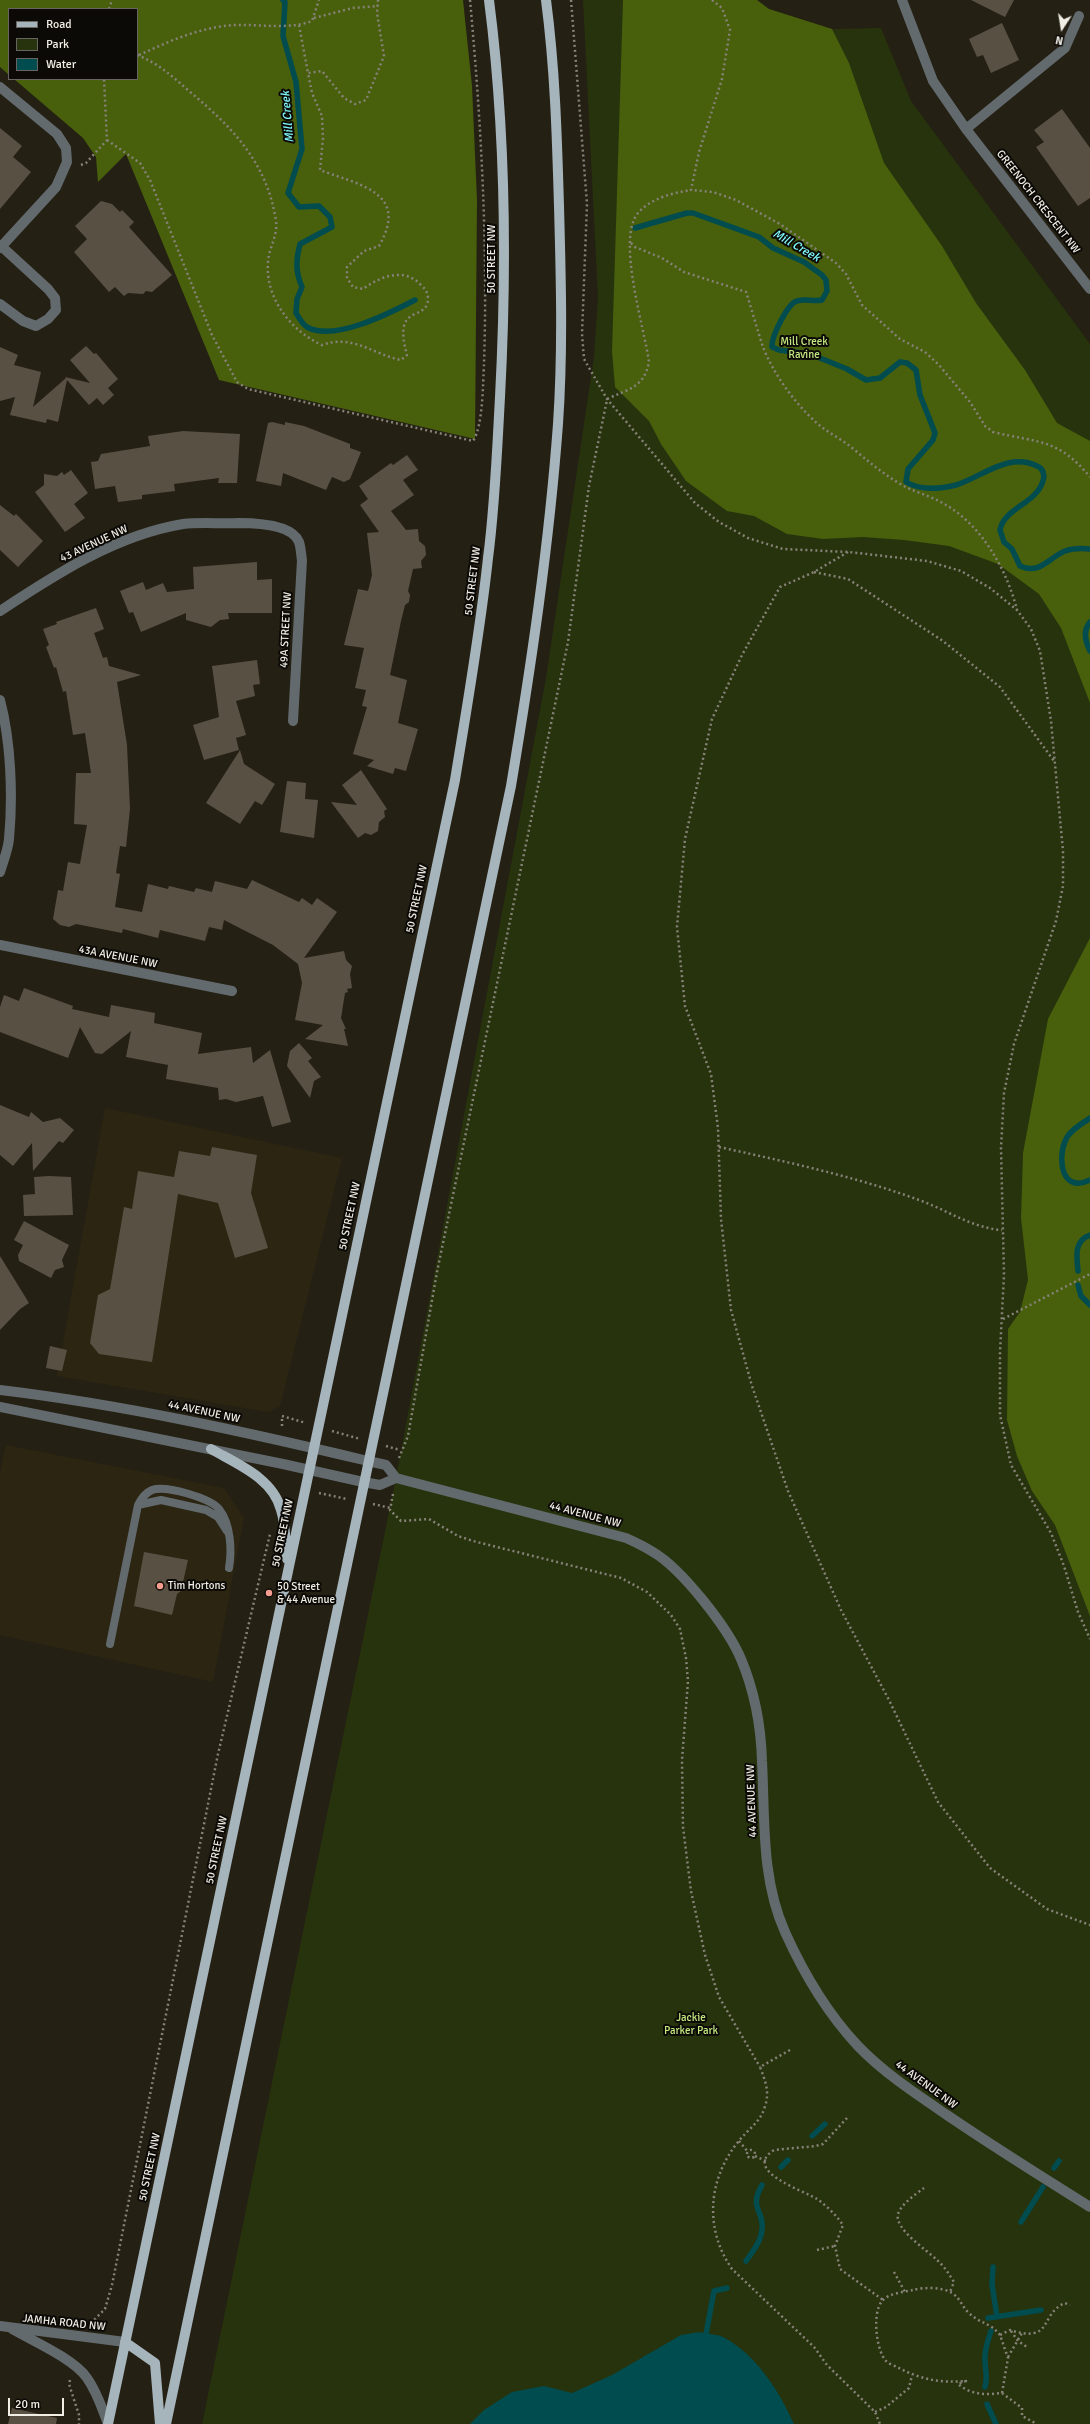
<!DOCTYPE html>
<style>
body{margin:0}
#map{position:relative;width:1090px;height:2424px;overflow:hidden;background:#252014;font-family:Signika,sans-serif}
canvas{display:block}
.legend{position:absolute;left:8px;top:8px;width:130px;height:72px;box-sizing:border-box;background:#0c0a06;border:1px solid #686560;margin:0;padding:5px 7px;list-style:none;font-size:12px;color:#f1eee6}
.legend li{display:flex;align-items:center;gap:8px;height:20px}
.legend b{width:20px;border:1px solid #686560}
.north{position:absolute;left:1042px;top:8px;width:40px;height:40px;-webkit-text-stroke:3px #0c0a06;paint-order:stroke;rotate:192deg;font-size:11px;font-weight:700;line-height:16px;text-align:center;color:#f1eee6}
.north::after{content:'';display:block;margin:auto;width:14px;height:18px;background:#f1eee6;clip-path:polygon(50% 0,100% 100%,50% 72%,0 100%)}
.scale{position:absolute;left:8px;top:2398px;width:56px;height:18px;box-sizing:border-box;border:2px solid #f1eee6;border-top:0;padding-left:5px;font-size:12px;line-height:14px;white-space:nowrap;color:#f1eee6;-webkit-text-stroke:3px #0c0a06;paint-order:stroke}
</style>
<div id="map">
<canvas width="1090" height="2424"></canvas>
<ul class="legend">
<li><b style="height:5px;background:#a6b4bc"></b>Road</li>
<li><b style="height:11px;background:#27330d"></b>Park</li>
<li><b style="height:11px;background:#004c4e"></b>Water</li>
</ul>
<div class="north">N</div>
<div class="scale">20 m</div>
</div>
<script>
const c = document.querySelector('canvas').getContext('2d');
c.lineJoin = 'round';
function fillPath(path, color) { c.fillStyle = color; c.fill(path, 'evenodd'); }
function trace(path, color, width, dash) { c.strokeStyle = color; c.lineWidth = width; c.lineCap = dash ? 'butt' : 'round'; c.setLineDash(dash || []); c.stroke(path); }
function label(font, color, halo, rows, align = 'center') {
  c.font = font + ' Signika,sans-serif'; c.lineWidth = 4; c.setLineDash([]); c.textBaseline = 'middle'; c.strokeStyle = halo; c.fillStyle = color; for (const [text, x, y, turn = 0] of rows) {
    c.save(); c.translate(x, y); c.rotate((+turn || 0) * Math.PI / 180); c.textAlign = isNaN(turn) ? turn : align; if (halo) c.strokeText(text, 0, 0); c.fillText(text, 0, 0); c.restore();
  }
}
const built = new Path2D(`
 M105 1108 342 1158 280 1406 268 1412 57 1376Z
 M6 1445 224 1488 244 1518 213 1682 0 1635V1472Z`);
const green = new Path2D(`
 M583 0H757L769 9 832 29 881 28 911 101 1090 344V2424H202L396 1478 546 678 594 357 598 297Z`);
const forest = new Path2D(`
 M0 0H463L472 86 477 200 475 439 219 380 126 154 98 182 96 157 83 138 14 79H137V9H9V75L0 67Z
 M623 0H757L769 9 832 29 849 63 884 163 942 246 976 303 1025 370 1057 423 1090 441V703L1061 628 1039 594 998 564 949 546 904 540 863 537 823 539 787 534 754 516 727 511 686 481 661 444 649 421 615 387 612 351Z
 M1090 938V1616L1055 1525 1032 1491 1017 1456 1007 1420 1008 1329 1020 1312 1028 1280 1021 1218 1023 1153 1048 1019Z`);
const water = new Path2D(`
 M699 2332C707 2334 717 2334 723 2337 757 2355 779 2391 794 2424H470L484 2410 512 2392 544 2386 572 2393 612 2375 681 2335Z`);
const stream = new Path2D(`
 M283 0 285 2 283 36 296 82 302 149 288 193 299 207 319 206 330 217 332 227 300 244C296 260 295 271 302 287L297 299 296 313C299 318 303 325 307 327 334 342 390 313 415 300
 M635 228 687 213H693L759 237 773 248 804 262 822 275 826 280 827 291 822 300C814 302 805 298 797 301 788 303 771 337 772 347L779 350 810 354 847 369 866 380 880 378 900 362 907 363 916 370 920 395 935 433 933 440 908 469 906 482C921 491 940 489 956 485 982 477 1008 452 1037 466 1043 468 1045 475 1043 481 1036 504 1004 508 1000 530L1004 542 1012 549 1020 566C1040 575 1048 558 1065 551 1073 548 1082 548 1090 549
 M1090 622C1083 630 1085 641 1090 651
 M1090 1118C1082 1124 1070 1130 1066 1139 1057 1158 1061 1194 1090 1180
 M1078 1271C1077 1258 1073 1241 1090 1235
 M1078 1285 1081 1296 1090 1305
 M812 2136 825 2124
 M781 2167 788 2160
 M1054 2168 1059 2161
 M1021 2222 1043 2187
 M746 2261C752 2252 761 2242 762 2230 765 2211 748 2209 762 2185
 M993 2267 992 2284 997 2317
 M988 2318 1041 2310
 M706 2334 714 2291 727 2288
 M985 2387C988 2377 985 2370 985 2360 984 2350 988 2341 991 2331
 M987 2404 996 2424`);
const building = new Path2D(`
 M971 0H1014L1005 17Z
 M1002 23 1019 60 991 73 983 55 977 57 969 39Z
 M1062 109 1090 148V198L1078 206 1036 147 1044 142 1034 130Z
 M0 128 22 146 13 157 31 172 0 209Z
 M101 201 112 204 120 212 122 210 134 222 129 227 172 275 152 292 146 291 143 294 128 293 124 296 115 287 109 292 74 252 87 239 75 226Z
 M86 346 94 354 96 353 118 379 108 388 114 395 103 405 97 398 89 405 67 380 58 422 47 419 46 423 10 415 15 397 0 401V347L18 355 14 365 41 372 33 407 66 378 65 377 90 383 70 360Z
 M272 422 285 425V422L304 426 350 444V448L361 452 350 479 344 482 332 477 326 490 283 473 281 486 256 481 268 423Z
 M183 431 240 434 237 483H218L219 478 174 484 175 491 142 495V499L118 502 115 486 95 489 91 462 98 461 101 454 150 446 148 436Z
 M407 455 418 470 403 480 414 495 391 511 406 530 418 529 419 541 425 546 426 555 421 561 422 568 413 569 408 591 410 595 409 602 405 605 401 621 390 675 407 680 398 723 418 729 406 771 395 768 393 774 367 766 374 760 353 754 367 707 362 706 366 690 355 688 364 648 344 645 358 589 368 591 372 575 367 533 379 532 360 505 368 499 359 486 391 463 393 465Z
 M71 470 88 493 74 504 85 518 65 532 35 492 44 485V474L57 476 62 472 64 475Z
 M0 505 14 516 16 514 43 541 18 567 0 550Z
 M257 562V580L272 579V613H228L229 619 220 620 211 627 186 620V613L141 632 133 612 129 613 120 591 143 582 146 590 163 583 167 592 194 589 193 567Z
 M96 608 104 629 94 633 103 658 107 657 109 666 141 675 117 682 127 745 130 809 126 847 120 846 116 873 120 874 115 907 142 912 148 884 168 889 169 886 194 892 196 888 212 892 215 881 247 889 252 880 299 902 302 898 312 905 317 898 337 912 304 958 344 951 346 960 352 966 350 974 352 988 347 989 348 992 345 993 341 1018 346 1029H344L348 1046 305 1039 323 1025 295 1020 302 983 298 964 273 945 224 920 222 930 209 927 205 941 160 930 158 938 123 929 122 933 76 924 69 927 60 925 53 919 58 890 63 891 68 862 80 864 87 825 74 824 76 773H91L85 733 73 735 66 691 63 692 56 667 54 668 46 647 49 645 43 629 57 624 56 622Z
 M257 660 260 684 253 685 255 696 236 701 246 735 236 738 239 750 204 760 193 725 219 717 212 666Z
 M240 750 244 764 275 784 262 805 255 801 240 824 206 803Z
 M361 770 387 809 384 811 385 817 379 822 378 831 371 835 365 833 358 838 331 802 357 805 342 785Z
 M287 781 306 783 305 799 318 800 314 838 280 832Z
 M24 988 73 1006 72 1009 109 1017 111 1005 155 1013 154 1023 202 1033 198 1054 251 1047 253 1063 270 1050 291 1122 272 1127 263 1096 236 1102 226 1099 219 1100 218 1088 166 1079 168 1065 126 1057 131 1031 102 1054 95 1053 80 1027 68 1058 0 1032V1007L4 995 19 1001Z
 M299 1043 312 1058 308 1061 321 1077 314 1081 310 1098 287 1066 290 1051Z
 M0 1105 29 1117 31 1112 43 1122 60 1118 74 1130 63 1143 59 1141 33 1171 32 1143 13 1166 0 1155Z
 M212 1147 257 1155 251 1193 268 1248 235 1258 218 1203 178 1194 152 1362 99 1354 90 1343 98 1295 110 1289 124 1207 132 1209 138 1171 174 1177 179 1151 210 1156Z
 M49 1176 71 1177 73 1215 24 1216 23 1195 35 1194 34 1177Z
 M24 1221 69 1245 62 1260 64 1267 55 1270 51 1278 19 1261 18 1255 23 1245 14 1240Z
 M0 1256 29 1303 20 1309 0 1330Z
 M50 1346 67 1350 62 1371 46 1368Z
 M144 1552 188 1560 181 1591 177 1594 172 1615 134 1606Z
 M12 2408 57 2418 56 2424H8Z`);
const path = new Path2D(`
 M571 0 587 204 582 334 584 359 607 399 695 503 719 522 748 538 783 549 849 552 927 561 961 571 990 588 1017 610 1031 629 1040 651 1051 721 1063 851V886L1056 921 1014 1044 1004 1093 1001 1148 1004 1275 1000 1352V1415L1011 1465 1051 1533 1064 1566 1078 1612 1090 1639
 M712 0 722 8 730 30 722 79 699 152 691 190 713 192 736 200 780 224 836 263 846 274 862 305 900 339 925 352 939 365 970 402 985 426 993 432C1038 443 1058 438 1090 477
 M109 9 112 0
 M314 18 353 8 378 6
 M299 25 308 73
 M137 55C158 63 172 76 189 91 232 127 267 162 276 221 278 236 269 247 268 262 265 298 291 331 322 345 353 334 372 354 401 360L407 355C392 301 427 323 428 299 428 292 425 289 421 285 404 267 381 276 363 289L353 287 347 278V267L364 251 379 246C410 192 359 185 320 170L323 138 322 116 312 93 308 73 322 71 344 98 355 104 366 100 384 56 377 13 378 0
 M139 55C170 41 200 27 235 25 261 24 287 30 312 21L319 0
 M107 140 140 163 150 180 212 335 237 382 248 389 473 441C483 427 483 382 484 364 488 242 481 121 470 0
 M81 165 86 163 107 140 104 79
 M631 243 635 247 662 258 684 272 746 292C752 310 757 329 763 347 774 375 796 405 819 425 829 433 841 439 851 447 868 461 883 474 902 485 916 493 932 496 946 505 982 526 1007 570 1017 610
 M607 399C628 389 644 388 649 362 645 330 616 239 638 213 651 198 673 193 691 190
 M848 552 814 572 780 587 742 655 712 719 685 839 677 927 685 1006 711 1074 718 1128 721 1219 731 1310 752 1386 788 1491 841 1610 889 1700 938 1802 990 1868 1047 1909 1090 1925
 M814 572 848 579 943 641 1000 687 1054 761
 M719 1147C787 1162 854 1176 919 1200 947 1210 972 1228 1002 1230
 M1003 1319 1090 1274
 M282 1426V1416L306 1423
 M332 1431 360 1439
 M386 1446 400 1450
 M399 1458 408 1436 437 1272 568 642 589 486 607 400
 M319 1493 347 1499
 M393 1494 390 1510 401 1521 429 1519 458 1536 473 1541 621 1578 647 1592 671 1615 680 1629 686 1658 688 1681 682 1760 683 1827 691 1891 705 1955 719 1997 760 2067
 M373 1504 391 1508
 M790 2050 760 2067C765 2080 770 2092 765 2106 761 2122 748 2129 738 2142 708 2179 704 2229 732 2269L814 2347 827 2365 875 2412 880 2424
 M847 2118 823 2144 816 2146 774 2150C741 2171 805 2191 817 2199 827 2206 836 2215 843 2225L835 2246 840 2269 883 2300
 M739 2141 748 2152
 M747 2154a4 4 0 1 1 8 0a4 4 0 1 1-8 0Z
 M755 2156 766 2161
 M924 2188C916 2194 901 2204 898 2214 894 2229 927 2250 937 2260 944 2266 949 2274 954 2282L950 2292
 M817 2250 835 2246
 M894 2272 905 2292
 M95 2325V2319L105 2309 112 2285 218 1754 270 1534
 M1011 2331 1018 2341 1027 2347
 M1000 2335C990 2322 980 2324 969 2313 962 2307 961 2299 952 2293 942 2287 924 2287 913 2290 904 2292 889 2293 882 2301 872 2313 876 2350 886 2361 889 2364 895 2366 899 2368 922 2380 941 2383 966 2381L958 2384C971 2395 986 2395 1002 2393L1008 2358 1000 2335 1010 2330C1054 2344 1039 2314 1065 2303L1070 2305
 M1008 2357 1022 2333
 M70 2380 69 2384 79 2415V2424
 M1002 2393 1022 2408V2416L1037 2424
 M875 2412 886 2407 909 2388 912 2375`);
const service = new Path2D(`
 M138 1505C141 1499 145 1493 152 1490 166 1485 210 1498 219 1509 231 1524 232 1551 229 1568
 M110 1644 138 1505 161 1500 206 1510 218 1517 227 1531`);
const minor = new Path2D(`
 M902 0 933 81 966 129 1090 289
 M0 87 57 134 66 148 67 162 56 187 0 248
 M966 129 1065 48 1079 16
 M0 304 23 321 36 326 48 319 56 310 55 298 48 289 1 246
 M0 611C56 574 116 535 183 524 201 522 221 524 238 523 254 523 292 524 299 542 301 548 301 555 302 560L293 721
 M0 700C11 742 13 796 9 839 8 850 3 862 0 872
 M0 945 232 991
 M368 1461 386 1465 396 1478
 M363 1482 380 1485 396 1478 626 1538C635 1542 645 1547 653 1552 682 1569 728 1628 741 1659 754 1690 761 1726 762 1761 765 1818 761 1879 785 1932 803 1972 828 2014 858 2046 884 2073 916 2094 947 2115 994 2147 1042 2177 1090 2207`);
const tertiary = new Path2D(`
 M0 1390C125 1405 246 1432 368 1461
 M0 1407 283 1464 363 1482
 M0 2326 125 2342
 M12 2329C33 2341 74 2359 87 2378 97 2392 102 2408 108 2424`);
const primary = new Path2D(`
 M211 1449C237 1464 273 1478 281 1510 286 1525 285 1543 287 1559
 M125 2342 155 2363 160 2424
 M108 2424 455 780C467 706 480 633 488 558 495 505 497 451 500 397 507 265 506 132 489 0
 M166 2424 511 786C531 666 549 546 558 424 563 351 561 279 559 206 557 137 555 68 546 0`);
const markers = [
 [160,1586,4,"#f59d8f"],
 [269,1593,4,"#f59d8f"]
];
const streetNames = [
 ["GREENOCH CRESCENT NW",1038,202,52],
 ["50 STREET NW",492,259,-90],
 ["43 AVENUE NW",94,544,-25],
 ["50 STREET NW",473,581,-83],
 ["49A STREET NW",286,630,-87],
 ["50 STREET NW",417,899,-78],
 ["43A AVENUE NW",118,957,11],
 ["50 STREET NW",350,1216,-78],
 ["44 AVENUE NW",204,1412,12],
 ["44 AVENUE NW",585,1515,15],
 ["50 STREET NW",283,1533,-78],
 ["44 AVENUE NW",752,1801,-92],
 ["50 STREET NW",217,1850,-78],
 ["44 AVENUE NW",926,2085,36],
 ["50 STREET NW",150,2167,-78],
 ["JAMHA ROAD NW",64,2323,6]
];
const parkNames = [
 ["Mill Creek",804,342],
 ["Ravine",804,355],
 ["Jackie",691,2018],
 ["Parker Park",691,2031]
];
const poiNames = [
 ["Tim Hortons",168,1586],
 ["50 Street",277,1587],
 ["& 44 Avenue",277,1600]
];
const waterNames = [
 ["Mill Creek",288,117,-95],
 ["Mill Creek",796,246,30]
];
fillPath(built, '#2b2512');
fillPath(green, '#27330d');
fillPath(forest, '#485f0c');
fillPath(water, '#004c4e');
trace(stream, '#004c4e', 5.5);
fillPath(building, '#585043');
trace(path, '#868278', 2.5, [2, 3]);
trace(service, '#636a6d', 8);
trace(minor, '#636a6d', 10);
trace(tertiary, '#636a6d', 10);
trace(primary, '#a6b4bc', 10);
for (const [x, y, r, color] of markers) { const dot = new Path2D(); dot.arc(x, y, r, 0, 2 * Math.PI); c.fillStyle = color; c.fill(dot); trace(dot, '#0c0a06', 1.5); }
label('11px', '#f1eee6', '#0c0a06', streetNames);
label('11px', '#c5e981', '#0c0a06', parkNames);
label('11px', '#f1eee6', '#0c0a06', poiNames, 'left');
label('italic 12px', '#7ff9fc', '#0c0a06', waterNames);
</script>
